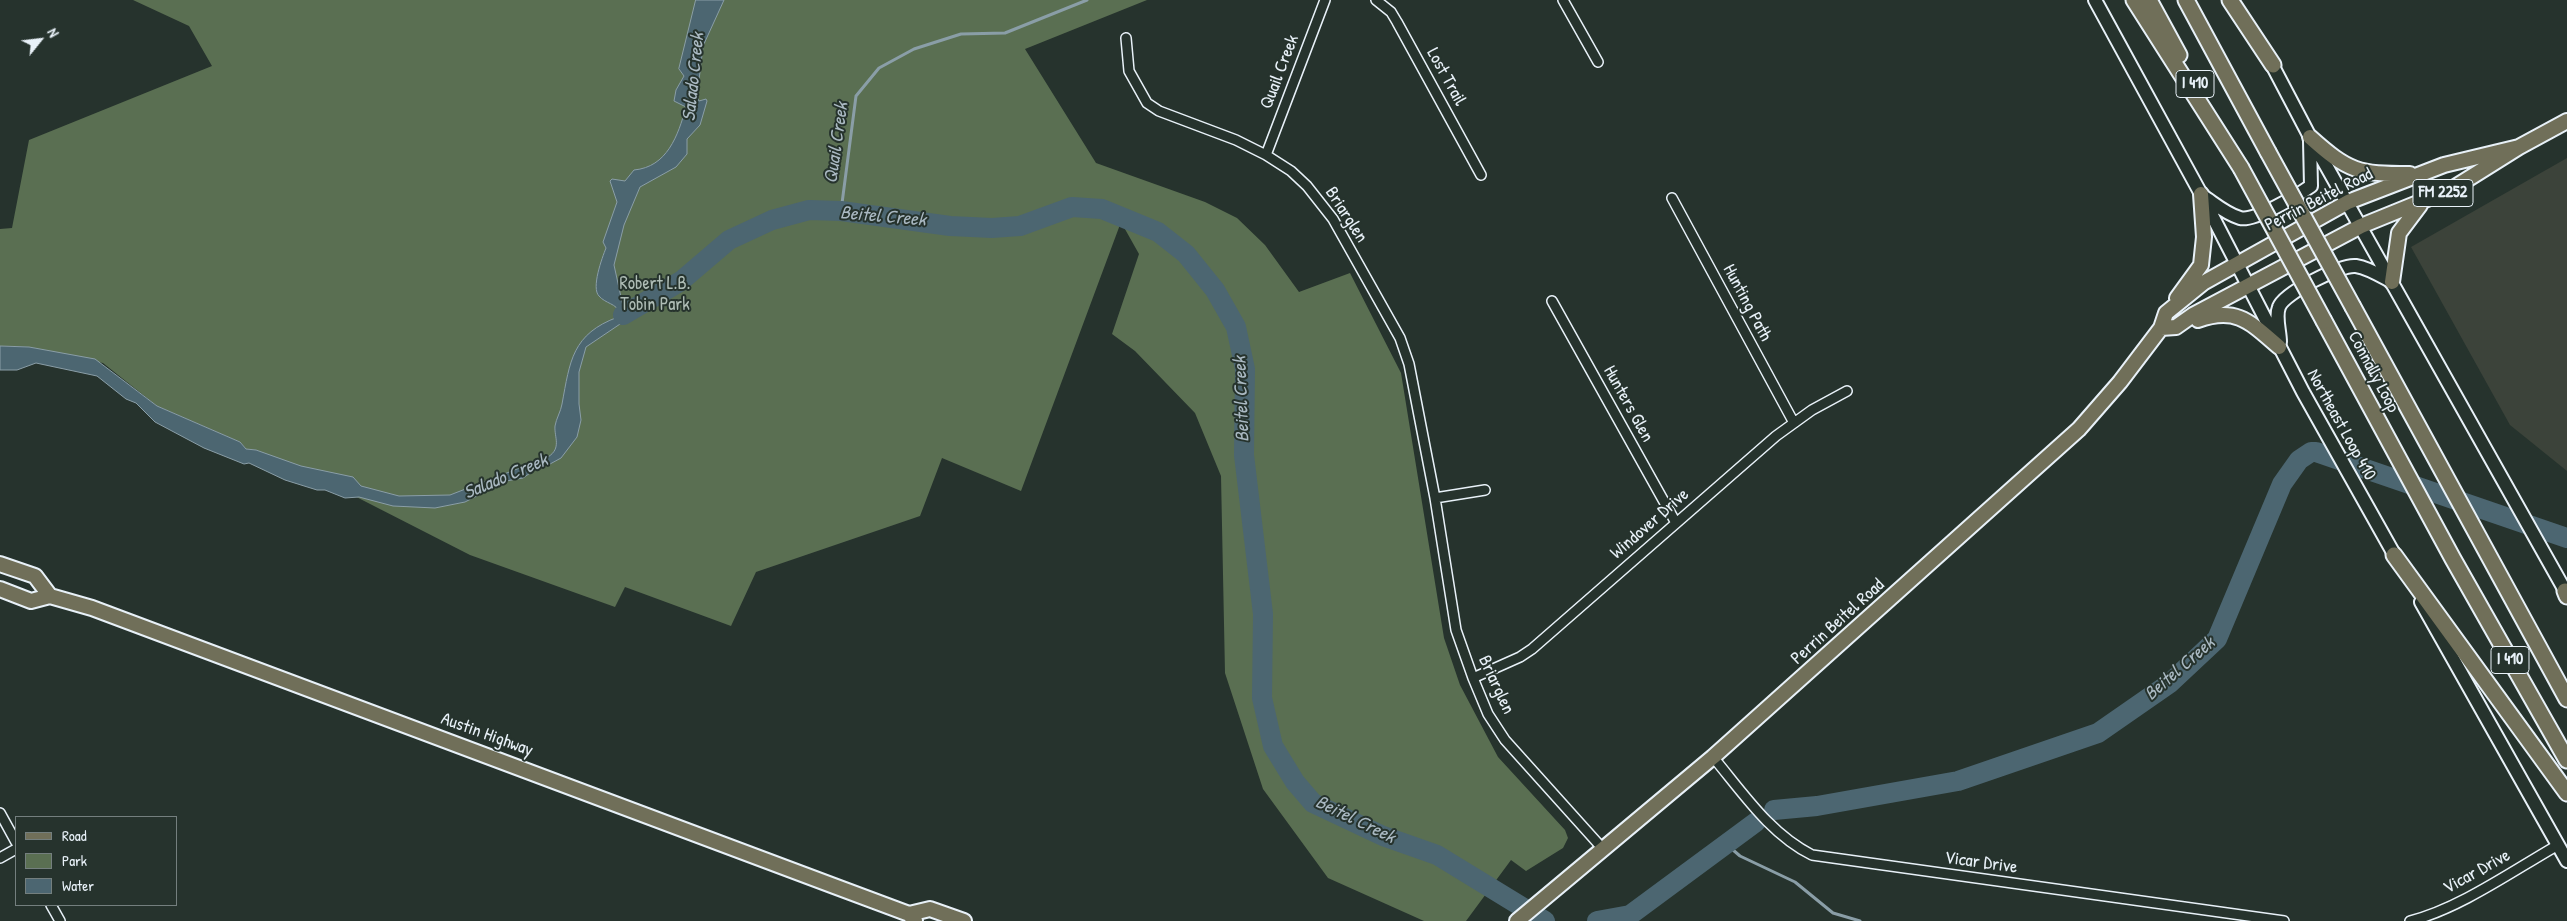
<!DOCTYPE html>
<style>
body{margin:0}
#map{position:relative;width:2567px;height:921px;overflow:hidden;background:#26332d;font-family:"Patrick Hand",sans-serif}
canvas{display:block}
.legend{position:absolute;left:15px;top:816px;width:162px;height:90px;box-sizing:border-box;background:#26332d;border:1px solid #747f7e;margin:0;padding:6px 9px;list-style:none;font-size:15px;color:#e8f1f8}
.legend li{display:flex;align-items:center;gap:10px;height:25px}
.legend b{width:25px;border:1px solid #747f7e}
.north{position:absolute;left:15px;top:15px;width:50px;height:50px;-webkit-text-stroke:4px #26332d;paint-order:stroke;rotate:61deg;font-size:14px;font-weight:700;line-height:20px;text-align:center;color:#e8f1f8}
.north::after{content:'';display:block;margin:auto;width:18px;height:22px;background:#e8f1f8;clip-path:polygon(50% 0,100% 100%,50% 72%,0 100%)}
</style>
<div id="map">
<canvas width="2567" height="921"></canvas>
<ul class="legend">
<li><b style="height:6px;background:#706f59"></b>Road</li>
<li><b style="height:14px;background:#5a6f52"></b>Park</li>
<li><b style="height:14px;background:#4c6671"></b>Water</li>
</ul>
<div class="north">N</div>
</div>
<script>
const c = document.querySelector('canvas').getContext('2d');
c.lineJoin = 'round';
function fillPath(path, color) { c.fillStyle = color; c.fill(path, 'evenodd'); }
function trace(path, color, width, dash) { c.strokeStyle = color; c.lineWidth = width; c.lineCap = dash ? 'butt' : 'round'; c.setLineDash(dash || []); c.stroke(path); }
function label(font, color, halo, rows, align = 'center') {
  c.font = font + ' "Patrick Hand",sans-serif'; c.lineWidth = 4; c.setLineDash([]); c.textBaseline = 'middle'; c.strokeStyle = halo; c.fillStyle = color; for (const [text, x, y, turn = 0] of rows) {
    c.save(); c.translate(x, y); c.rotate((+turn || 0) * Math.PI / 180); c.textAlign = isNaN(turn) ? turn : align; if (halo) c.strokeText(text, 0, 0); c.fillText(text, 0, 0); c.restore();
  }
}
const built = new Path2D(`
 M2567 158V471L2510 425 2411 247Z`);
const green = new Path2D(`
 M133 0H1147L1025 49 1096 163 1205 202 1237 218 1265 245 1299 292 1350 273 1401 373 1444 638 1460 685 1498 757 1565 830 1568 838 1563 848 1526 871 1511 860 1466 921H1424L1328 878 1263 789 1225 673 1221 476 1195 413 1135 351 1112 334 1139 254 1121 222 1021 491 942 458 920 516 756 572 731 626 625 587 615 607 470 555 327 482 256 450 246 449 240 442 157 406 103 363 29 347 0 346V229L12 228 29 140 212 66 189 26Z`);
const water = new Path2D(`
 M696 0H724L703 46 697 97 699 101 706 99 707 101 700 125 687 139V154L676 167 640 187 624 225 614 265 626 320 586 347 579 372V404L581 420 577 437 561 458 550 464H543L523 478 506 481 465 502 435 508 393 506 359 497 345 498 325 490H317L285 480 249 463 244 464 204 448 155 422 136 403 126 399 97 376 36 363 17 370H0V346L29 347 95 359 157 406 240 442 246 449 256 450 301 466 353 477 361 486 399 496 450 495 548 457C562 448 554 437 555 426 556 419 561 411 562 404 570 361 572 334 618 317L620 313C616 303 606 304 599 296 591 288 602 258 606 248L603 242 617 202 610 181 612 179 625 181 634 170C667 167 678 136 686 107L674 101 676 90 684 76 679 69Z`);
const stream = new Path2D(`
 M841 211 856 96 879 68 914 49 961 34 1005 33 1087 0
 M1725 843 1740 856 1795 882 1833 913 1860 921`);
const river = new Path2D(`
 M623 315 681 281 729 240 772 220 809 210 841 211 950 226 992 228 1020 226 1072 207 1102 209 1158 232 1186 254 1215 290 1236 327 1245 369 1244 455 1263 614 1262 698 1273 746 1295 782 1313 803 1383 836 1437 855 1545 921
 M1774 810 1817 806 1958 781 2098 733 2170 683 2217 639 2282 484 2299 460 2311 452H2316L2567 538
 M1597 921 1630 915 1756 822`);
const minor = new Path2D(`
 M1376 0 1391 12 1397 22 1481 175
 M1563 0 1598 62
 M1126 38 1129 71 1147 103 1159 111 1236 140 1266 155 1291 171 1307 186 1333 219 1400 338 1409 364 1435 498 1456 630 1473 678 1488 714 1505 740 1603 849
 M1266 155 1325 0
 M1672 198 1794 423
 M1552 301 1676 523
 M1435 498 1485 490
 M1473 678 1520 657 1532 649 1776 436 1812 410 1847 391
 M1713 757C1743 793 1770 834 1812 855L2284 921
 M0 813 16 842
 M0 858 16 849
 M51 905 60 921
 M2410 921C2459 909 2514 870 2558 845`);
const secondary = new Path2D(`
 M2095 0 2201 194 2303 392 2399 563
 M2268 57 2310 137 2567 594
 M2203 196C2215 204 2226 214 2240 218 2254 222 2298 195 2311 186L2310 141
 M2280 342C2280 331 2275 317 2279 307 2284 293 2341 264 2356 266 2369 268 2381 276 2392 282
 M2421 602 2567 861`);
const primary = new Path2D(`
 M2310 137C2349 172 2358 174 2410 174
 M2392 282 2399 233 2420 205
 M2177 298 2201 265 2204 237 2201 194
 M2198 320C2237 306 2251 323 2279 347
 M2161 328 2176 327 2193 315 2361 226 2452 189 2519 147 2567 121
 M0 564 35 576 50 596
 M0 589 31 601 50 596 92 608 834 886 909 914 915 921
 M909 914 930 909 964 921
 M1517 921 1713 757 2079 429 2120 382 2161 328 2166 313 2203 283 2348 202 2444 165 2519 147`);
const motorway = new Path2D(`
 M2134 0 2241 168
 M2149 0 2179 55
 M2186 0 2268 152
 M2230 0 2273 65
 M2353 307 2567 699
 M2324 321 2453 559 2567 760
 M2394 555 2567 793
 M2565 591 2567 596`);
const motorwayBridge = new Path2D(`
 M2268 152 2353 307
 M2241 168 2324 321`);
const shields = [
 [2195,84,38],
 [2443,193,60],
 [2510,660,38]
];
const shieldNames = [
 ["I 410",2195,84],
 ["FM 2252",2443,193],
 ["I 410",2510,660]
];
const streetNames = [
 ["Quail Creek",1280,72,-69],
 ["Lost Trail",1446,77,61],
 ["Perrin Beitel Road",2319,200,-27],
 ["Briarglen",1346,215,57],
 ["Hunting Path",1747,303,62],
 ["Connally Loop",2373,372,62],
 ["Hunters Glen",1628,404,61],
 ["Northeast Loop 410",2341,425,61],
 ["Windover Drive",1650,524,-41],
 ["Perrin Beitel Road",1838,622,-42],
 ["Briarglen",1496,685,65],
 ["Austin Highway",487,735,20],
 ["Vicar Drive",1981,863,8],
 ["Vicar Drive",2477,872,-29]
];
const parkNames = [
 ["Robert L.B.",655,284],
 ["Tobin Park",655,305]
];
const waterNames = [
 ["Salado Creek",694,77,-84],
 ["Quail Creek",837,143,-82],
 ["Beitel Creek",883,217,5],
 ["Beitel Creek",1242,399,-92],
 ["Salado Creek",506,477,-23],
 ["Beitel Creek",2180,669,-41],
 ["Beitel Creek",1355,820,26]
];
fillPath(built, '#3c433a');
fillPath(green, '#5a6f52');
fillPath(water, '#4c6671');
trace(water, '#8a9ea7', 1);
trace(stream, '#8a9ea7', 3);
trace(river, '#4c6671', 20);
trace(minor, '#e8f1f8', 12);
trace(secondary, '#e8f1f8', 16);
trace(primary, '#e8f1f8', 18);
trace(motorway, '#e8f1f8', 19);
trace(minor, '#26332d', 9);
trace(secondary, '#26332d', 12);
trace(primary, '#706f59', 14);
trace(motorway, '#706f59', 15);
trace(motorwayBridge, '#e8f1f8', 19, []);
trace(motorwayBridge, '#706f59', 15);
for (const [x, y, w] of shields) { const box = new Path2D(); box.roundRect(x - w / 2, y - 13.5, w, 27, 4); c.fillStyle = '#26332d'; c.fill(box); trace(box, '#e8f1f8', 1); }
label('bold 16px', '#e8f1f8', null, shieldNames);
label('18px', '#e8f1f8', '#26332d', streetNames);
label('18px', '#afbdb6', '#26332d', parkNames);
label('italic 19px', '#aab9c2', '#26332d', waterNames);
</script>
